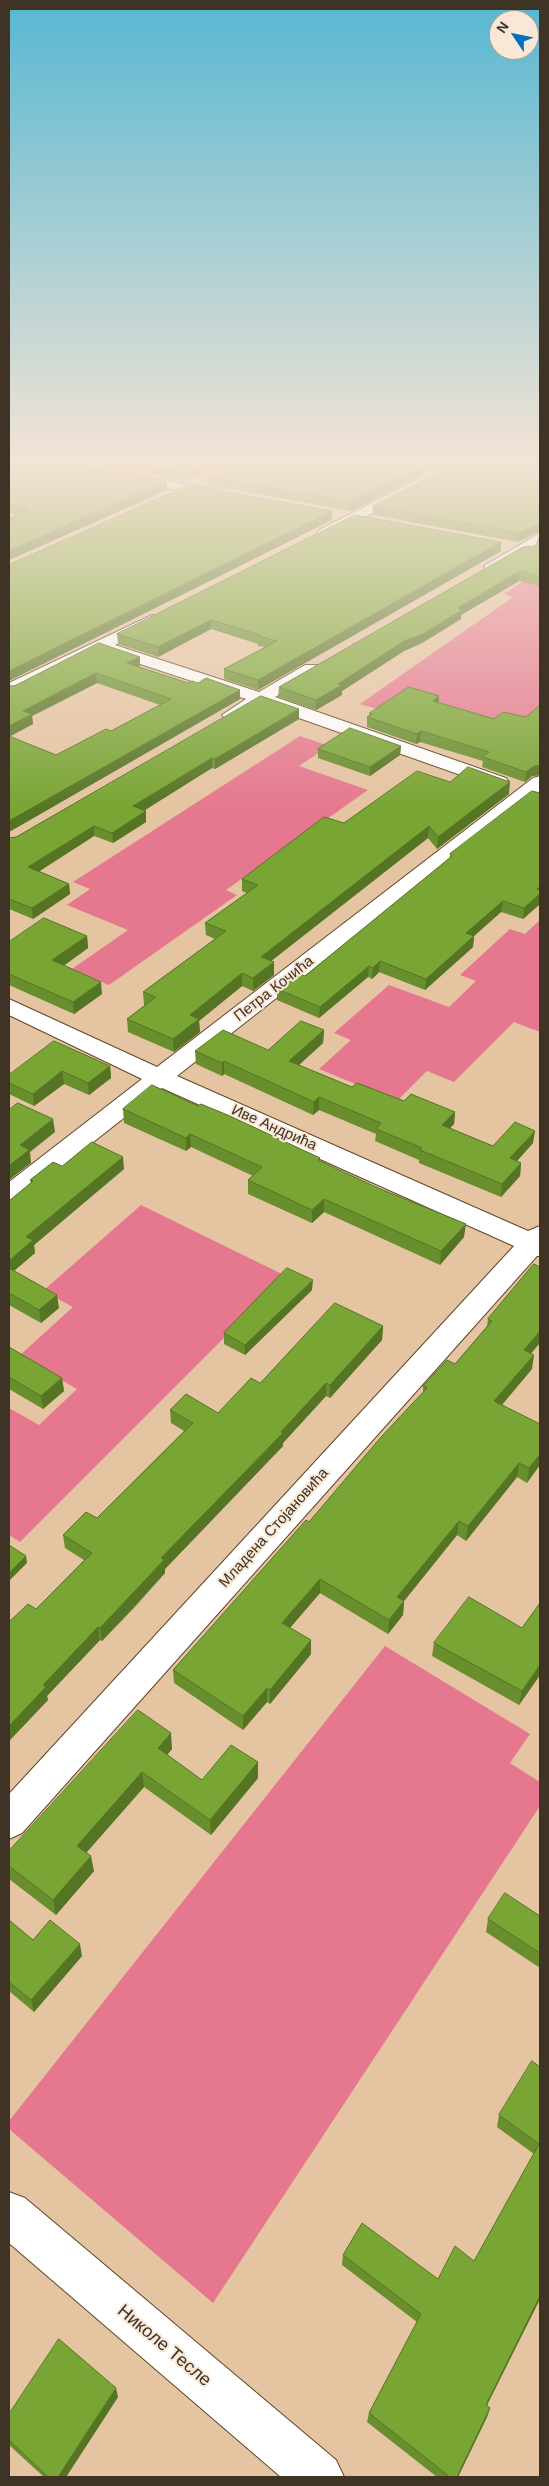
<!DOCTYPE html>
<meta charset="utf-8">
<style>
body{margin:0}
#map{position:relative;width:549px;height:2486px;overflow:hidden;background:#e5c4a2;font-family:Arial,sans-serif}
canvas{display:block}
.frame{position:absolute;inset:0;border:10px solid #3f3325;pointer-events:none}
.north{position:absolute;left:489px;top:10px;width:50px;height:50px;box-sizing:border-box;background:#f9e8d7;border:1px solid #afa090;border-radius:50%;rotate:304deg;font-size:14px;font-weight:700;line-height:20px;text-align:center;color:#3f3325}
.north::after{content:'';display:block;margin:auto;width:18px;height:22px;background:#0470bc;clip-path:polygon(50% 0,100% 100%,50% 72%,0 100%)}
</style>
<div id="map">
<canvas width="549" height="2486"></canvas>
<div class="frame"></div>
<div class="north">N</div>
</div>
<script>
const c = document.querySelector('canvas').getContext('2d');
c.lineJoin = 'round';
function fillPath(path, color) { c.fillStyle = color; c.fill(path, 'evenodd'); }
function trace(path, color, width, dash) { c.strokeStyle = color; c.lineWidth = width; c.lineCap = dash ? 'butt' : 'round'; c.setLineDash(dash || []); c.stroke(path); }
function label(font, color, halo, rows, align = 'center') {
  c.font = font + ' Arial,sans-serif'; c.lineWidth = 4; c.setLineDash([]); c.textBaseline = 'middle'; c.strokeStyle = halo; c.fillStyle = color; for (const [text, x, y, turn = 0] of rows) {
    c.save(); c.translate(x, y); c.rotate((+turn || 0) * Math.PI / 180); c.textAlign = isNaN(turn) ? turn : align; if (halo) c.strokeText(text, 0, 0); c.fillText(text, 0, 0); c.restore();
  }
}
const green = new Path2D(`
 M527 579 540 582V707L523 721 479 734 446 724 464 710 405 693 380 710 360 704 513 597 504 594Z
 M300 736 329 746 299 766 368 790 226 890 237 895 109 985 72 969 128 930 67 905 90 889 73 882Z
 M540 920V1032L514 1022 454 1082 427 1071 397 1101 319 1069 351 1040 334 1033 389 985 449 1007 476 981 460 975 510 929 525 934Z
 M141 1205 286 1276 20 1542 9 1535V1408L39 1425 77 1389 19 1356 73 1307 43 1291Z
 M385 1646 530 1734 510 1763 540 1782V1806L213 2303 9 2129V2121Z`);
const street = new Path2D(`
 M452 462H470L329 536 324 537 317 533 319 530Z
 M130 474 221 490 228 494 221 498 125 481 123 478Z
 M540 533V543L497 569H487L484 566Z
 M152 615 158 617 160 620 158 623 115 645 259 692 305 665H317L320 669 317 673 275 697 506 778 509 782 506 786H492L262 705 237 719H225L222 715 246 699 101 651 9 695V683Z
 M540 776V791L177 1076 528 1231 540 1226V1256H537L22 1833 9 1839V1794L514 1246 162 1088 18 1201 9 1204V1182L142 1079 9 1015V999L157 1067 533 778Z
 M9 2192 25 2198 336 2460 344 2477H281L9 2243Z`);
const wall = new Path2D(`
 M9 462 166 481 167 490 9 560V518L16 515 9 513Z
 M88 462H226L186 481Z
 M236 462H447L351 511 208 485V477Z
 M540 462V531L518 542 373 515V506Z
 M540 536V586L519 581 461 615V619L422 643 404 651 342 691V695L316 710 278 697 279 687 534 546 537 543 538 539Z
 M501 551 258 690 224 679V669L265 647 258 646V644L211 629 158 657 118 644 117 634Z
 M140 666 139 667 188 683H198L240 690V699L9 832V686ZM97 683 160 705 111 731 56 755 9 736 33 724 32 716Z
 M439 696V703L494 719 526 717 540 705V775L532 776 525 782 482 767 483 761 420 742 416 744 367 727V717L369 715 370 713Z
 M299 709V719L215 769 212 768 144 810 146 811V822L113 843 94 836 39 871 69 884 70 894 33 919 9 909V838L16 837Z
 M401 746 400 755 370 776 318 758V749Z
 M450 782 509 794 437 849 428 838 271 961 274 975 253 991 242 986 199 1021 200 1032 174 1052 128 1032 127 1019 145 1005H144L143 992 215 939 206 935 205 923 247 893 242 891V879L344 823Z
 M540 793V904L523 919 501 912 474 936 473 947 425 990 379 972 372 979 368 977 319 1018 277 1000V989L305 976 450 858V854Z
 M87 936 88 948 64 965 102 994 74 1014 9 985V942Z
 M324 1030 323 1043 299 1065 352 1087 404 1101 455 1112 454 1124 450 1128 493 1146 533 1143 517 1161 521 1163 520 1176 501 1197 419 1163V1160L375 1141 376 1134 319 1110 313 1115 224 1074 222 1076 196 1064 195 1051 268 1050Z
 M110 1066 111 1078 89 1095 64 1084 34 1106 9 1094V1075Z
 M123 1109 320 1162 464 1237 440 1265 324 1212 312 1223 248 1194V1180L253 1176 191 1147 186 1151 124 1123Z
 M62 1166 124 1169 34 1245 35 1253 14 1271 59 1308 41 1323 9 1305V1201L31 1183 30 1180Z
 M534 1264 531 1353 532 1369 502 1405 540 1424 527 1483 517 1477 466 1541 457 1535 404 1601 403 1615 388 1634 320 1593 290 1628 311 1640V1654L270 1704 267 1702 243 1730 174 1683 173 1670 309 1522 423 1393V1386L455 1364 487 1326 488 1319Z
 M312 1290 245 1355 224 1344V1333Z
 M383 1326 382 1340 330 1398 326 1396 283 1443V1446L165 1569V1573L134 1608 102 1641 100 1640 47 1696 48 1700 10 1740 9 1739V1622L36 1609 84 1560 65 1548 63 1535 97 1518 184 1431 171 1423 170 1410 218 1413 260 1383Z
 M9 1347 62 1378 64 1391 43 1409 9 1389Z
 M540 1603V1675L519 1705 432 1656 434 1643 522 1628Z
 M172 1749 167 1755 202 1780 258 1762V1778L211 1835 144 1787 86 1853 94 1871 56 1915 9 1879V1851Z
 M540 1916V1968L486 1932 488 1919Z
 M9 1920 33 1940 82 1956 34 2012 9 1991Z
 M540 2067V2299L487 2405 490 2408 487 2417 458 2477H437L367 2422 369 2413 417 2322 342 2265 343 2255 438 2279 474 2261 534 2154 497 2127 499 2115Z
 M118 2397 66 2477H44L9 2445V2414Z`);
const shadedWall = new Path2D(`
 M207 462H226L186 481 185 473Z
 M431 462H447L351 511V502Z
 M166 481 167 490 9 560V551Z
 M332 511V520L9 681V671Z
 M540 523V531L518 542 519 533Z
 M501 542V551L258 690V680Z
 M520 571 519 581 461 615V619L422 643 404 651 342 691V695L316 710V700L338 684 404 641Z
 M211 620V629L158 657V647Z
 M140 657V666L128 673 127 663Z
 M96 673 97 683 32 716 33 724 9 737V726L23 711Z
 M240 690V699L9 832V821Z
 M439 696 438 706 433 701Z
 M299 709V719L215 769V759Z
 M421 731 420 742 416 744 417 734Z
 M401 746 400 755 370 776V767Z
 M212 758V768L134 817 133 806Z
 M540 765V775L532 776 525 782 526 772 534 766Z
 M510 782 509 794 437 849 438 837Z
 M146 811V822L113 843 112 833Z
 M94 826V836L29 878 28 867Z
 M429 826 428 838 261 969V957Z
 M69 884 70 894 33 919 32 908Z
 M540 886V904L523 919 524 908 537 889Z
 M503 901 501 912 465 944 466 933Z
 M87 936 88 948 54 973 52 960Z
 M474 936 473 947 425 990 426 979Z
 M380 961 379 972 372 979 373 968Z
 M274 962V975L253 991V978Z
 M369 966 368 977 319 1018 320 1007Z
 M242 973V986L199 1021 200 1032 174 1052 173 1039 190 1015Z
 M101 982 102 994 74 1014 73 1002Z
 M324 1030 323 1043 289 1074V1061Z
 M224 1061V1074L222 1076V1063Z
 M110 1066 111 1078 89 1095 88 1083Z
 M62 1071 64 1084 34 1106 33 1094Z
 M319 1097V1110L313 1115 314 1102Z
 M455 1112 454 1124 441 1138 442 1125Z
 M53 1119 55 1132 30 1152 31 1163 9 1180V1166L20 1145Z
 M535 1131 533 1143 508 1171 510 1158Z
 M190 1134 191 1147 186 1151V1138Z
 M123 1157 124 1169 34 1245 35 1253 9 1275V1261L26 1237Z
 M521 1163 520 1176 501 1197 502 1184Z
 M324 1199V1212L312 1223V1210Z
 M466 1224 464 1237 440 1265 441 1251Z
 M313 1280 312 1290 245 1355V1345Z
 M57 1295 59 1308 41 1323 39 1310Z
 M383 1326 382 1340 330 1398V1385Z
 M540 1331V1343L522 1364 524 1350Z
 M534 1355 532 1369 493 1415 494 1401Z
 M62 1378 64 1391 43 1409 41 1396Z
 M326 1383V1396L283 1443V1446L165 1569V1573L102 1641 100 1628 161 1558Z
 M540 1454V1465L527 1483 529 1468Z
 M519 1463 517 1477 466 1541 468 1526Z
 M459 1521 457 1535 396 1611 397 1597Z
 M26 1556 27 1563 9 1581V1573Z
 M320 1579V1593L282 1637V1623Z
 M404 1601 403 1615 388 1634 389 1620Z
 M98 1627 100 1640 47 1696 48 1700 10 1740 9 1733V1726L43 1685Z
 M311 1640V1654L270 1704V1690Z
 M540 1665V1675L519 1705 522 1691Z
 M267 1688V1702L243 1730V1716Z
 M171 1733 172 1749 159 1764 158 1748Z
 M258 1762V1778L211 1835 210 1820Z
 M142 1772 144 1787 79 1861 77 1846Z
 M91 1856 94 1871 56 1915 53 1900Z
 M80 1944 82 1956 34 2012 31 2000Z
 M540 2296V2299L483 2413 486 2405Z
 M116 2388 118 2397 66 2477H58Z
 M490 2408 487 2417 458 2477H457Z`);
const building = new Path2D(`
 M9 462H67L166 481 9 551V522L14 520 9 518 28 510 9 505Z
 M132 462H207L185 473Z
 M236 462H431L351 502 208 477Z
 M458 462H540V523L519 533 373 506Z
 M189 485 332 511 9 671V565Z
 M355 515 501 542 258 680 224 669 277 641 258 636 260 635 211 620 158 647 117 634Z
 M540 536V577L520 571 458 608 462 610 423 634 404 641 338 684 342 685 316 700 279 687 523 547 534 546 538 542V539Z
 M99 643 140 657 127 663 188 683 192 681 198 683 206 678 240 690 9 821V736L56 755 106 729 111 731 171 699 96 673 23 711 32 714 9 726V686H14Z
 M409 687 439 696 433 701 494 719 503 712 526 717 540 705V765L534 766 526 772 483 757 489 752 421 731 417 734 367 717 372 714 370 713Z
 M261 696 299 709 215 759 212 758 133 806 146 811 112 833 94 826 28 867 69 884 32 908 9 899V838L16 837Z
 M350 728 401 746 370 767 318 749Z
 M468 767 510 782 438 837 429 826 261 957 274 962 253 978 242 973 190 1015 199 1019 173 1039 127 1019 156 997 143 992 226 931 205 923 258 885 242 879 324 817 344 823 417 771 450 782Z
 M532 791 540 793V886L537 889 540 890V894L524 908 503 901 466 933 474 936 426 979 380 961 373 968 369 966 320 1007 277 989 297 973 305 976 452 856 450 854Z
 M44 918 87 936 52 960 101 982 73 1002 9 974V942Z
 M301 1021 324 1030 289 1061 352 1087 357 1083 404 1101 411 1094 455 1112 442 1125 493 1146 515 1122 535 1131 510 1158 521 1163 502 1184 420 1150 422 1148 376 1129 381 1123 319 1097 314 1102 224 1061 222 1063 195 1051 223 1030 268 1050Z
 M54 1041 110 1066 88 1083 62 1071 33 1094 9 1083V1075Z
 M152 1085 198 1106 201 1104 230 1116 320 1158 318 1160 378 1188 466 1224 441 1251 324 1199 312 1210 248 1180 262 1167 190 1134 186 1138 123 1109Z
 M18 1103 53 1119 20 1145 29 1150 9 1166V1110Z
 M92 1142 123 1157 26 1237 33 1240 9 1261V1201L33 1181 30 1180 53 1162 62 1166Z
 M534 1264 540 1267V1331L524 1350 534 1355 494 1401 540 1424V1454L529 1468 519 1463 468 1526 459 1521 397 1597 404 1601 389 1620 320 1579 282 1623 311 1640 270 1690 267 1688 243 1716 173 1670 306 1520 309 1522 381 1437 427 1388 423 1386 447 1360 455 1364 492 1321 488 1319Z
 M9 1268 57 1295 39 1310 9 1293Z
 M287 1268 313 1280 245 1345 224 1333Z
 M335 1303 383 1326 330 1385 326 1383 281 1432 283 1433 161 1558 164 1560 100 1628 98 1627 43 1685 46 1687 9 1726V1622L28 1604 36 1609 92 1553 63 1535 86 1512 97 1518 193 1423 170 1410 186 1394 218 1413 251 1378 260 1383Z
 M9 1347 62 1378 41 1396 9 1377Z
 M9 1545 26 1556 9 1573Z
 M469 1597 522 1628 540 1603V1665L522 1691 434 1643Z
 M138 1710 171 1733 158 1748 202 1780 231 1745 258 1762 210 1820 142 1772 77 1846 91 1856 53 1900 9 1866V1851Z
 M505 1893 540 1916V1953L488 1919Z
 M9 1920 33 1940 50 1920 80 1944 31 2000 9 1982Z
 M532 2061 540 2067V2296L486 2405 490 2408 457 2477H450L369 2413 421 2314 343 2255 362 2223 438 2279 455 2246 474 2261 539 2144 499 2115Z
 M59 2339 116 2388 58 2477H48L9 2440V2414Z`);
const streetNames = [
 ["Петра Кочића",274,989,-38],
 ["Иве Андрића",274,1128,24],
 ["Младена Стојановића",274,1528,-48]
];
const nearStreetnames = [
 ["Николе Тесле",164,2346,40]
];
fillPath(green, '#e5788e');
trace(street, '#614526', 2);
fillPath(street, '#fff');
fillPath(wall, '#688e2d');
fillPath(shadedWall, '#557424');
fillPath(building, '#79a534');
trace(building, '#557424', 1);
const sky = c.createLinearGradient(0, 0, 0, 810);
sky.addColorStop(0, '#57b7d2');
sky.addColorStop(0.57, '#f3e4d5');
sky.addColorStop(1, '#f3e4d500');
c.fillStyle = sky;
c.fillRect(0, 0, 549, 810);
label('15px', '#3f3325', '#f9e8d7', streetNames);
label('18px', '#3f3325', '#f9e8d7', nearStreetnames);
</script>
